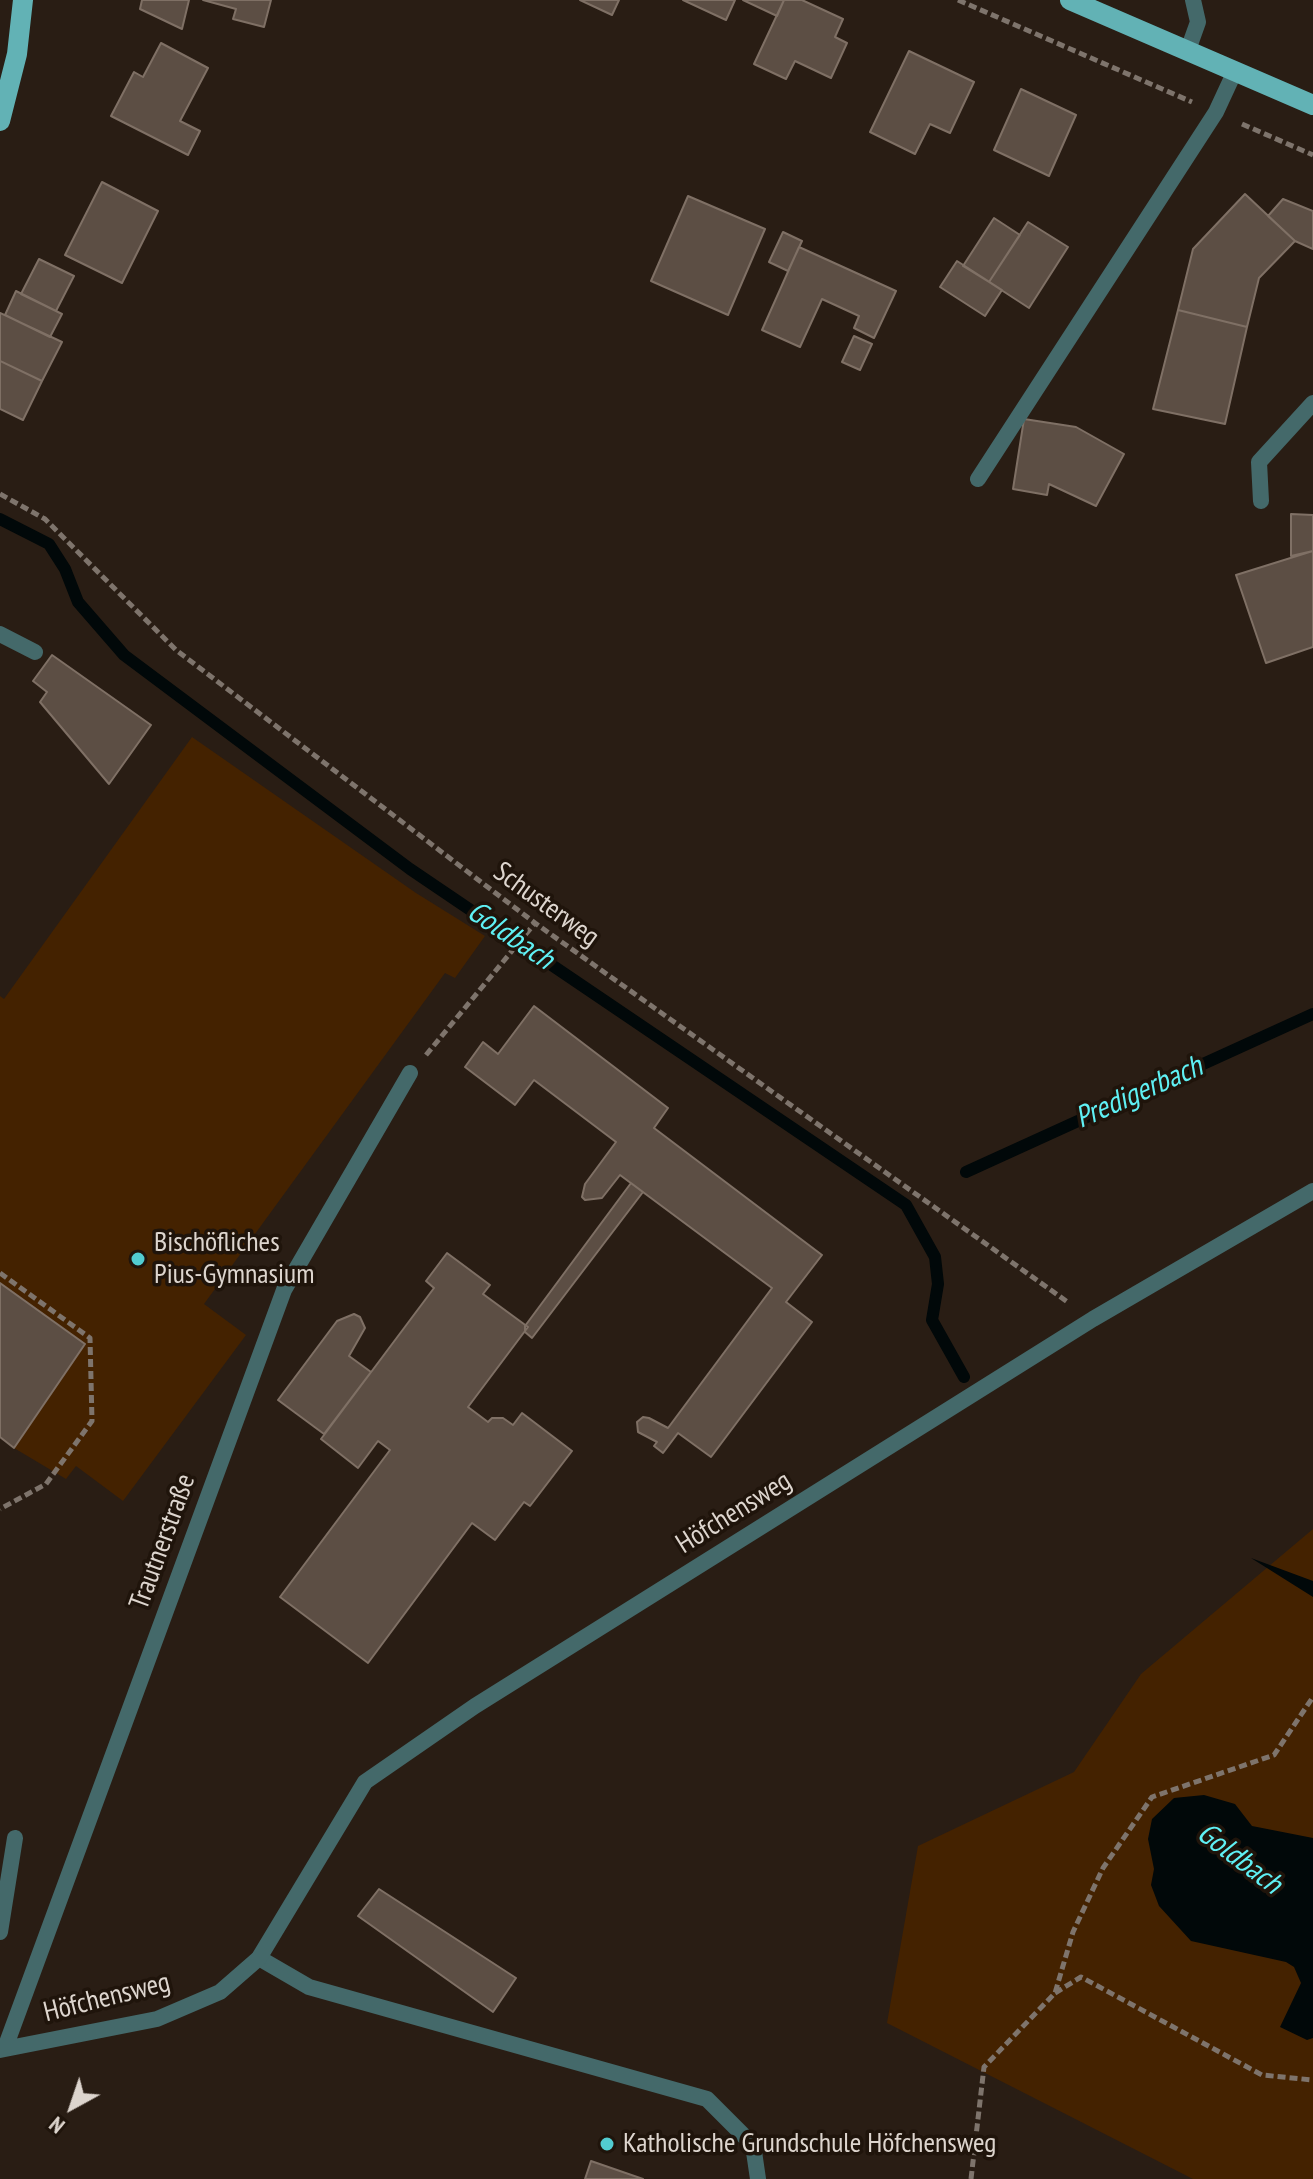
<!DOCTYPE html>
<meta charset="utf-8">
<style>
body{margin:0}
#map{position:relative;width:1313px;height:2179px;overflow:hidden;background:#291d14;font-family:"PT Sans Narrow",sans-serif}
canvas{display:block}
.north{position:absolute;left:32px;top:2067px;width:80px;height:80px;-webkit-text-stroke:6px #1f140b;paint-order:stroke;rotate:220deg;font-size:22px;font-weight:700;line-height:32px;text-align:center;color:#ddd5ce}
.north::after{content:'';display:block;margin:auto;width:28px;height:36px;background:#ddd5ce;clip-path:polygon(50% 0,100% 100%,50% 72%,0 100%)}
</style>
<div id="map">
<canvas width="1313" height="2179"></canvas>
<div class="north">N</div>
</div>
<script>
const c = document.querySelector('canvas').getContext('2d');
c.lineJoin = 'round';
function fillPath(path, color) { c.fillStyle = color; c.fill(path, 'evenodd'); }
function trace(path, color, width, dash) { c.strokeStyle = color; c.lineWidth = width; c.lineCap = dash ? 'butt' : 'round'; c.setLineDash(dash || []); c.stroke(path); }
function label(font, color, halo, rows, align = 'center') {
  c.font = font + ' "PT Sans Narrow",sans-serif'; c.lineWidth = 7; c.setLineDash([]); c.textBaseline = 'middle'; c.strokeStyle = halo; c.fillStyle = color; for (const [text, x, y, turn = 0] of rows) {
    c.save(); c.translate(x, y); c.rotate((+turn || 0) * Math.PI / 180); c.textAlign = isNaN(turn) ? turn : align; if (halo) c.strokeText(text, 0, 0); c.fillText(text, 0, 0); c.restore();
  }
}
const green = new Path2D(`
 M192 737 416 893 485 936 455 978 445 973 204 1304 246 1335 123 1501 76 1466 66 1479 14 1448 85 1344 0 1283V996L4 999Z
 M1313 1529V2179H1193L887 2023 918 1846 1074 1772 1141 1674Z`);
const water = new Path2D(`
 M1251 1558 1313 1581V1597Z
 M1204 1795 1235 1804 1252 1826 1313 1838V2038L1307 2040 1280 2027 1301 1983 1294 1967 1286 1962 1191 1941 1159 1906 1151 1885 1154 1869 1148 1839 1152 1819 1174 1798Z`);
const stream = new Path2D(`
 M0 519 49 544 65 569 78 602 124 655 410 869 906 1205 935 1257 938 1284 932 1320 964 1377
 M966 1172 1313 1014`);
const building = new Path2D(`
 M142 0H189L182 29 140 9Z
 M203 0H271L264 27 233 19 236 9Z
 M580 0H619L612 15Z
 M683 0H735L726 20Z
 M743 0H784L777 16Z
 M784 0H802L843 19 835 37 847 43 831 78 795 61 786 79 754 64Z
 M161 43 208 68 180 121 200 131 188 155 111 116 134 72 143 77Z
 M909 51 974 82 950 133 930 124 915 154 870 132Z
 M1021 89 1076 115 1049 176 994 150Z
 M102 182 158 211 122 283 65 255Z
 M1245 194 1295 241 1259 278 1247 327 1178 310 1193 249Z
 M688 196 765 229 728 315 651 281Z
 M1283 199 1313 211V249L1295 241 1268 216Z
 M994 218 1020 235 989 282 963 266Z
 M1028 222 1068 247 1029 308 989 282Z
 M783 232 802 241 788 271 769 262Z
 M799 247 896 291 874 338 854 328 859 316 822 299 800 347 762 330Z
 M39 259 74 276 56 311 21 294Z
 M957 261 1002 290 985 316 940 287Z
 M16 291 62 314 50 337 5 315Z
 M1178 310 1247 327 1225 424 1153 409Z
 M0 313 62 342 42 381 0 361Z
 M854 336 872 344 860 370 842 362Z
 M0 361 42 381 23 420 0 409Z
 M1024 419 1076 427 1124 454 1096 506 1049 484 1047 495 1013 489Z
 M1291 514 1313 515V551L1291 556Z
 M1313 551V647L1266 663 1236 575Z
 M52 655 151 725 109 784 40 702 47 692 33 681Z
 M534 1006 668 1108 654 1128 822 1255 786 1302 812 1322 711 1457 678 1433 663 1453 654 1446 657 1442 638 1432 637 1422 643 1417 649 1418 668 1428 772 1288 620 1175 602 1198 585 1200 582 1197 585 1184 616 1142 534 1080 515 1105 465 1067 483 1042 498 1054Z
 M631 1183 643 1192 532 1338 525 1332V1326Z
 M447 1253 490 1285 483 1294 528 1327 468 1407 488 1422 492 1418H503L513 1425 522 1413 572 1451 530 1506 524 1502 495 1540 472 1523 368 1663 280 1597 390 1450 378 1441 358 1468 321 1439 434 1288 426 1281Z
 M0 1283 85 1344 14 1448 0 1437Z
 M354 1314 360 1317 365 1328 349 1356 371 1372 324 1434 278 1400 337 1321Z
 M379 1889 516 1978 493 2012 358 1916Z
 M591 2161 643 2179H585Z`);
const path = new Path2D(`
 M958 0 1192 102
 M1242 124 1313 155
 M0 494 45 519 176 650 535 923 1069 1303
 M426 1055 535 923
 M0 1273 90 1338 92 1421 46 1484 0 1509
 M1055 1993 1081 1977 1262 2075 1313 2080
 M971 2179 984 2067 1055 1993 1073 1932 1103 1868 1152 1797 1274 1755 1313 1697`);
const lane = new Path2D(`
 M1188 50 1198 22 1193 0
 M978 479 1216 112 1235 71
 M1261 501 1259 462 1313 403
 M0 634 35 652
 M0 1932 15 1838
 M259 1958 309 1987 707 2099 753 2145 758 2179`);
const street = new Path2D(`
 M5 2048 284 1290 410 1073
 M0 2050 157 2019 220 1992 259 1958 365 1782 475 1706 1093 1319 1313 1191`);
const primary = new Path2D(`
 M1070 0 1313 105
 M0 121 17 54 23 0`);
const markers = [
 [138,1259,8,"#52ccd0"],
 [607,2144,8,"#52ccd0"]
];
const streetNames = [
 ["Schusterweg",546,905,36],
 ["Höfchensweg",734,1513,-32],
 ["Trautnerstraße",163,1542,-70],
 ["Höfchensweg",107,1998,-14]
];
const poiNames = [
 ["Bischöfliches",154,1243],
 ["Pius-Gymnasium",154,1275],
 ["Katholische Grundschule Höfchensweg",623,2144]
];
const waterNames = [
 ["Goldbach",510,936,34],
 ["Predigerbach",1139,1093,-24],
 ["Goldbach",1239,1859,37]
];
fillPath(green, '#420');
fillPath(water, '#010809');
trace(stream, '#010809', 12);
fillPath(building, '#5c4e44');
trace(building, '#7f7065', 2);
trace(path, '#7e746c', 5, [8, 4]);
trace(lane, '#44696a', 16);
trace(street, '#44696a', 16);
trace(primary, '#62b2b5', 20);
for (const [x, y, r, color] of markers) { const dot = new Path2D(); dot.arc(x, y, r, 0, 2 * Math.PI); c.fillStyle = color; c.fill(dot); trace(dot, '#1f140b', 3); }
label('28px', '#ddd5ce', '#1f140b', streetNames);
label('28px', '#ddd5ce', '#1f140b', poiNames, 'left');
label('italic 30px', '#5ff0f4', '#1f140b', waterNames);
</script>
